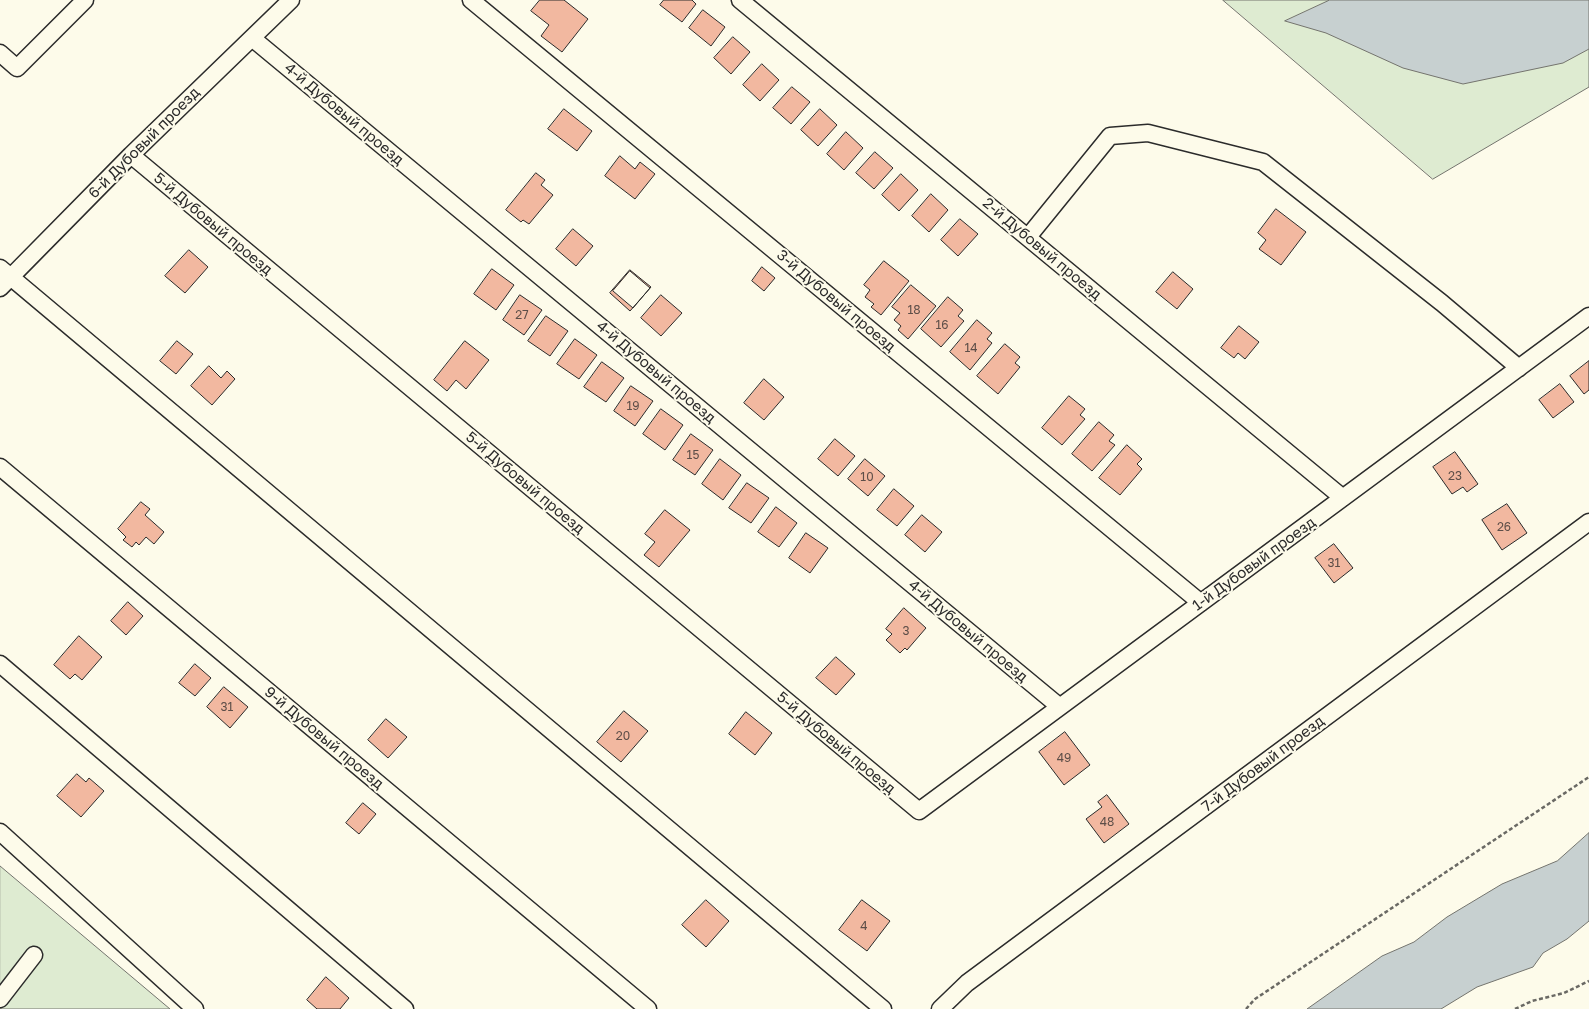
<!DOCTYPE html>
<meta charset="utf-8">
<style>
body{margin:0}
canvas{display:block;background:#fdfbea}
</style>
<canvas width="1589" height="1009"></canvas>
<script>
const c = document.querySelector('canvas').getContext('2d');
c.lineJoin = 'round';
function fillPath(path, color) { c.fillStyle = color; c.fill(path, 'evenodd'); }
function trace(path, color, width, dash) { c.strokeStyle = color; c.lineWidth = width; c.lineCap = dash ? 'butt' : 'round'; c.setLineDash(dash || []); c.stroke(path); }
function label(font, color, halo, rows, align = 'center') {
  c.font = font + ' "Golos Text",sans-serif'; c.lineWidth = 4; c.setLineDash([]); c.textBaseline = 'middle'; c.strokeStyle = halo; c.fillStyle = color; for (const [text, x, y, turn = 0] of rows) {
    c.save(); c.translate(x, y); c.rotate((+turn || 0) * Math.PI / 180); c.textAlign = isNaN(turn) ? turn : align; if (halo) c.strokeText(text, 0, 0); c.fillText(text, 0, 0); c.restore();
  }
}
const green = new Path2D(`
 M1223 0H1589V87L1433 179Z
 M0 866 170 1009H0Z`);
const water = new Path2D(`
 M1330 0H1589V49L1563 63 1463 84 1403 68 1326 33 1285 21Z
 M1589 833V921L1567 939 1543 953 1533 967 1477 987 1441 1009H1307L1382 956 1414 942 1447 917 1502 884 1557 861Z`);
const building = new Path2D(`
 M540 0H564L588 19 562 52 541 36 549 25 531 11Z
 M664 0H692L696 4 682 22 660 5Z
 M703 10 725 27 711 46 689 28Z
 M733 37 750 52 731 74 714 58Z
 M762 64 779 80 760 101 743 85Z
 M792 87 810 102 791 124 773 108Z
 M564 109 592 131 577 151 548 129Z
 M820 109 837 125 818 146 801 130Z
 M846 132 863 148 844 170 827 154Z
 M875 152 893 168 874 189 856 173Z
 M620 156 635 169 640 162 655 174 635 199 605 176Z
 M536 173 545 180 541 185 553 195 529 224 523 220 521 222 506 210Z
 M901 174 918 190 899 211 882 195Z
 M931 194 948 210 929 232 912 216Z
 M1276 209 1306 232 1281 265 1259 249 1266 240 1258 233Z
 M960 219 978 234 958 256 941 240Z
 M573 229 593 246 576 266 556 249Z
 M189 250 208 267 185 293 165 276Z
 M884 261 909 281 881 315 871 307 874 304 865 297 870 290 864 285Z
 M762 267 775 278 764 291 752 281Z
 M492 269 514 285 496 310 474 294Z
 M630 270 651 287 630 311 610 293Z
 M630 271 650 288 633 308 613 291Z
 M1173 272 1193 289 1177 309 1156 292Z
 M911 285 936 306 908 339 898 330 901 326 894 320 900 313 892 307Z
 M520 295 542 310 524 335 503 320Z
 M661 295 682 313 661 336 641 318Z
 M948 297 963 310 958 316 964 321 941 347 921 329Z
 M546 316 568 331 550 356 528 341Z
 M977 320 992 333 987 339 992 343 970 370 950 352Z
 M1239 326 1259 342 1245 359 1238 353 1234 358 1221 348Z
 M575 339 597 355 579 379 557 364Z
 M177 341 193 354 176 374 160 361Z
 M465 341 489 360 466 389 456 380 447 391 434 380Z
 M1005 344 1020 357 1015 363 1020 367 998 394 977 376Z
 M1589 361V390L1584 394 1570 376Z
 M602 362 624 378 606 402 584 387Z
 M209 366 221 378 227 371 235 379 212 405 191 386Z
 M764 379 784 397 764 420 744 403Z
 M1560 384 1574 402 1553 418 1539 400Z
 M631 386 653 401 635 426 614 411Z
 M1069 396 1085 409 1080 415 1085 419 1062 445 1042 428Z
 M661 409 683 425 665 450 643 434Z
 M1099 422 1114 435 1109 441 1115 445 1092 471 1072 454Z
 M691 434 713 450 695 475 673 460Z
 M835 439 855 456 838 476 818 459Z
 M1127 445 1142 459 1137 464 1142 469 1120 495 1099 478Z
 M1455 452 1478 484 1467 492 1463 487 1452 494 1433 467Z
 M720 459 741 475 723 500 702 484Z
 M865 459 885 476 868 496 848 479Z
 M747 483 769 498 751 523 729 508Z
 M894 489 914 506 897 526 877 510Z
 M141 502 150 509 145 515 164 532 154 544 146 537 139 545 136 542 132 547 123 540 126 537 118 529Z
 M1507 504 1527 533 1502 550 1482 520Z
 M776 507 797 523 779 547 758 532Z
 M665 510 690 530 659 567 644 555 655 542 645 534Z
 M922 515 942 532 925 552 905 535Z
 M806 533 828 548 810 573 789 558Z
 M1334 544 1353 568 1334 583 1315 558Z
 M128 602 143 616 126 635 111 621Z
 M904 608 926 628 907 650 905 648 900 653 886 640 892 634 886 629Z
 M79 636 102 657 82 680 75 674 70 679 54 665Z
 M836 657 855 674 836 695 816 678Z
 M195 664 211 678 195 696 179 683Z
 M224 687 248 707 230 728 207 707Z
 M624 711 648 731 621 762 597 742Z
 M746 712 772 733 755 755 729 734Z
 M386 719 407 737 388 758 368 740Z
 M1065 732 1090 765 1064 785 1039 752Z
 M77 774 86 782 89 778 104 791 81 817 57 796Z
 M1107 795 1129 824 1104 843 1086 819 1102 807 1098 802Z
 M363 803 376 814 359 834 346 823Z
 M706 900 729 921 706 947 682 925Z
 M862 900 890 921 867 951 839 930Z
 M326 977 349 998 340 1009H317L307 1000Z`);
const path = new Path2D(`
 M1246 1009 1255 999 1589 777
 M1515 1009 1532 1001 1564 993 1589 981`);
const minor = new Path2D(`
 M471 0 1201 603
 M740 0 1343 498
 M252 38 1060 707
 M0 53 17 68 85 0
 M131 155 919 811 1589 316
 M1028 237 1110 136 1148 133 1263 162 1442 303 1519 368
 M0 268 883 1009
 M0 288 131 155 291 0
 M0 467 648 1009
 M0 664 405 1009
 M0 832 195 1009
 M0 999 34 955
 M940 1009 967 983 1589 522`);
const numberNames = [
 ["18",914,310],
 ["27",522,315],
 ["16",942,325],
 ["14",971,348],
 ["19",633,406],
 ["15",693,455],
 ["23",1455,476],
 ["10",867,477],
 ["26",1504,527],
 ["31",1334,563],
 ["3",906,631],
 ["31",227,707],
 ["20",623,736],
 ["49",1064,758],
 ["48",1107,822],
 ["4",864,926]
];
const streetNames = [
 ["4-й Дубовый проезд",344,114,40],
 ["6-й Дубовый проезд",144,143,-45],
 ["5-й Дубовый проезд",213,224,40],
 ["2-й Дубовый проезд",1042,249,40],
 ["3-й Дубовый проезд",836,301,40],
 ["4-й Дубовый проезд",656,372,40],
 ["5-й Дубовый проезд",525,483,40],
 ["1-й Дубовый проезд",1254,564,-36],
 ["4-й Дубовый проезд",968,631,40],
 ["9-й Дубовый проезд",324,738,40],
 ["5-й Дубовый проезд",836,743,40],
 ["7-й Дубовый проезд",1263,764,-37]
];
fillPath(green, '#deebd1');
trace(green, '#74746e', 1);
fillPath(water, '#c7d0d0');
trace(water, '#74746e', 1);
fillPath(building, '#f2b8a0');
trace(building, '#2b2b2b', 1);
trace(minor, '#2b2b2b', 19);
trace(path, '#6a6964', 2.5, [4, 2.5]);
trace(minor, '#fdfbea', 16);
label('12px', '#5d4e48', null, numberNames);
label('15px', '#2b2b2b', '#fdfbea', streetNames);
</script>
